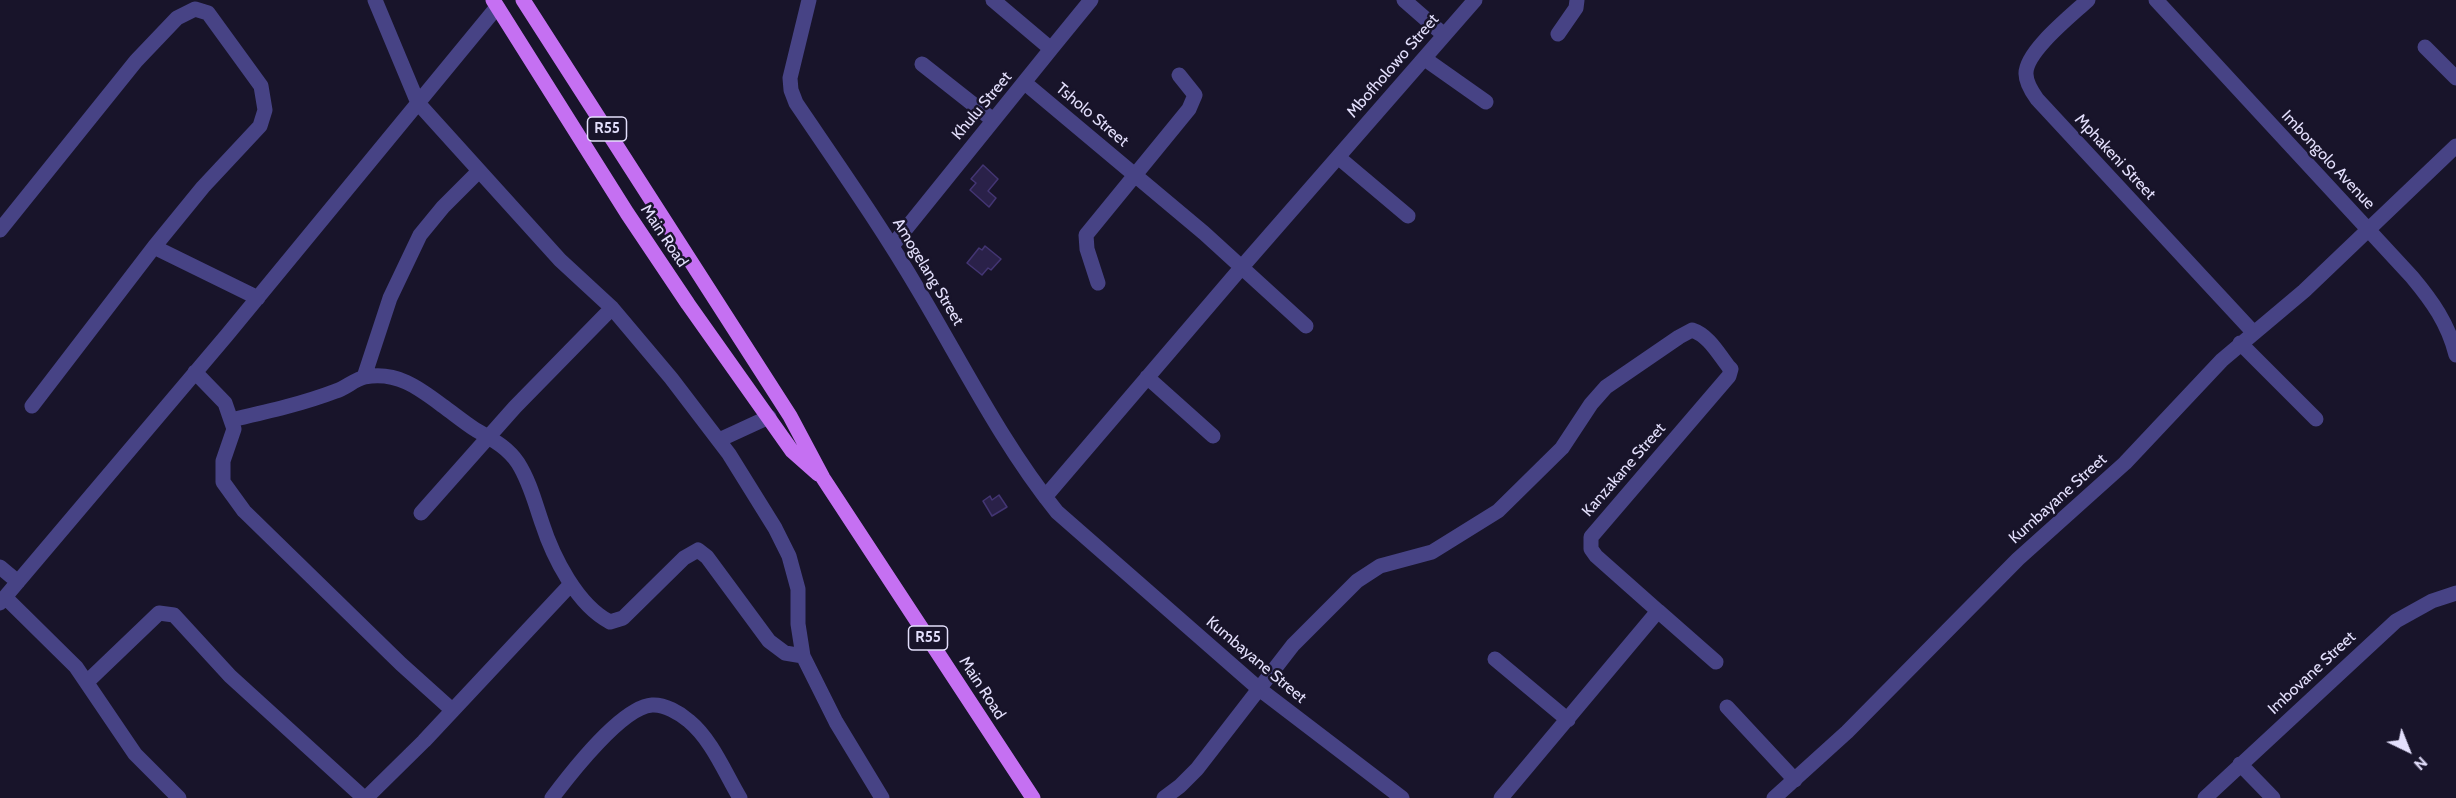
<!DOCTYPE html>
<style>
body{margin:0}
#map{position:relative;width:2456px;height:798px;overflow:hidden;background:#18142a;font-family:Cabin,sans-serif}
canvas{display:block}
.north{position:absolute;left:2378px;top:720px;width:60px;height:60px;-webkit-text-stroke:4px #18142a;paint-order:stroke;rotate:137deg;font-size:16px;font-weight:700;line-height:24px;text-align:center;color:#e3dffc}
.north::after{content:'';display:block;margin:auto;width:21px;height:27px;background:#e3dffc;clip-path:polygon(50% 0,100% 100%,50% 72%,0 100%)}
</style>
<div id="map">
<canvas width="2456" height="798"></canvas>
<div class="north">N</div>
</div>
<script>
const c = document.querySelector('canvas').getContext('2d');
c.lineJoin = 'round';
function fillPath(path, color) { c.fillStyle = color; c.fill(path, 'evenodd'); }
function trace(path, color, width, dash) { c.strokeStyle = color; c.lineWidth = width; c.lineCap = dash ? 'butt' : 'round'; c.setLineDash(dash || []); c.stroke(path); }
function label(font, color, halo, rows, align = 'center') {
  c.font = font + ' Cabin,sans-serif'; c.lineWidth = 5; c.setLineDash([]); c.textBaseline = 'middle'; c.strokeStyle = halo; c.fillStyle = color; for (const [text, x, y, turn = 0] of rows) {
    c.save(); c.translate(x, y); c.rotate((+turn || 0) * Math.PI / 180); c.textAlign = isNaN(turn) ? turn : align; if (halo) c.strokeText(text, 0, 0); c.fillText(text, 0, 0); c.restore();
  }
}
const building = new Path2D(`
 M983 165 998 179 988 191 996 198 989 207 970 190 976 183 971 179Z
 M985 246 1001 259 991 270 988 268 982 275 967 263 979 248 982 250Z
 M999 495 1007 507 992 516 983 501 990 496 992 500Z`);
const minor = new Path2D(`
 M375 0 418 103 560 260 612 308 671 378 729 454 775 528 789 556 798 589V624L803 656 836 722 882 798
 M809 0 790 78 791 90 796 103C838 165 881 226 919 291 963 365 1003 445 1057 512L1258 688 1402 798
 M1404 0 1444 35
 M2088 0C2072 15 2025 52 2026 74 2026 83 2032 92 2037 99L2253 332
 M2156 0 2412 277C2432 301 2448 323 2456 355
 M1558 34 1576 8 1577 0
 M2425 47 2456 78
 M1051 49 1091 0
 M1425 59 1486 102
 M922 64 993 120
 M1025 83 1204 233 1306 326
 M1338 157 1408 216
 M0 230 136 61 177 18 195 9 208 13 261 86 265 110 260 126 203 187 154 247 32 406
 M892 246 1051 49 993 0
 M154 247 258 298
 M1098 283 1087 249 1086 235 1189 109 1195 95 1179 75
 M2240 343 2316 419
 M195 372 225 403 234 429 223 461V482L244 511 401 664 451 709
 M364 377 390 298 420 235 443 207 479 171
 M1147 377 1213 436
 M231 420C266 412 302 404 336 391 346 388 355 379 365 377 397 371 419 388 443 406 454 414 465 423 476 430 493 440 507 447 518 463 530 482 535 503 542 523 553 557 577 605 610 622L623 618 684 558 698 550 707 557 769 641 785 653 803 656
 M719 440 769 417
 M1045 497 1241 268 1475 0
 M421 513 515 407 612 308
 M0 567 18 582
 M5 597 76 667 135 754 179 798
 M0 603 227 335 497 7
 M1658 611 1716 662
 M1495 659 1568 720
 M88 681 159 613 174 615 230 676 364 798
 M1727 707 1795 780
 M2240 764 2273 798
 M366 798 424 741 571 584
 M552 798C570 774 622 707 652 705 664 704 680 713 689 721 712 740 725 773 740 798
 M1164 798 1180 786 1197 769 1293 645 1357 581 1380 566 1432 552 1498 511 1562 448 1591 404 1606 387 1679 337 1692 330C1708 335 1718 353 1728 366L1731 369 1729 376 1591 537V549L1596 556 1658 611 1501 798
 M1774 798 1847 732 2018 559 2125 463 2222 360 2304 291 2456 146
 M2205 798 2396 621 2432 601 2456 593`);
const primary = new Path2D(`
 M493 0 627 213 688 304 792 451 818 474
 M523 0 790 416 823 478 1033 798`);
const shields = [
 [607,129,39],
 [928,638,39]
];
const shieldNames = [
 ["R55",607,129],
 ["R55",928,638]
];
const streetNames = [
 ["Mbofholowo Street",1393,66,-49],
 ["Khulu Street",982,106,-50],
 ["Tsholo Street",1092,115,40],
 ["Mphakeni Street",2115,157,47],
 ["Imbongolo Avenue",2328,160,47],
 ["Main Road",664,236,56],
 ["Amogelang Street",928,272,59],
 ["Kanzakane Street",1624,470,-49],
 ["Kumbayane Street",2058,499,-42],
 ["Kumbayane Street",1256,660,40],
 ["Imbovane Street",2312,673,-43],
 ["Main Road",982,688,57]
];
fillPath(building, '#2a2149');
trace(building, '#433573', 1.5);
trace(minor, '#474385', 15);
trace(primary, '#c570f2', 15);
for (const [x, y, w] of shields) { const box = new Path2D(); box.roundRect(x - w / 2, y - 12, w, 24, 4.5); c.fillStyle = '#18142a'; c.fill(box); trace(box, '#e3dffc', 1.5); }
label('bold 15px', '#e3dffc', null, shieldNames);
label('16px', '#e3dffc', '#18142a', streetNames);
</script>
